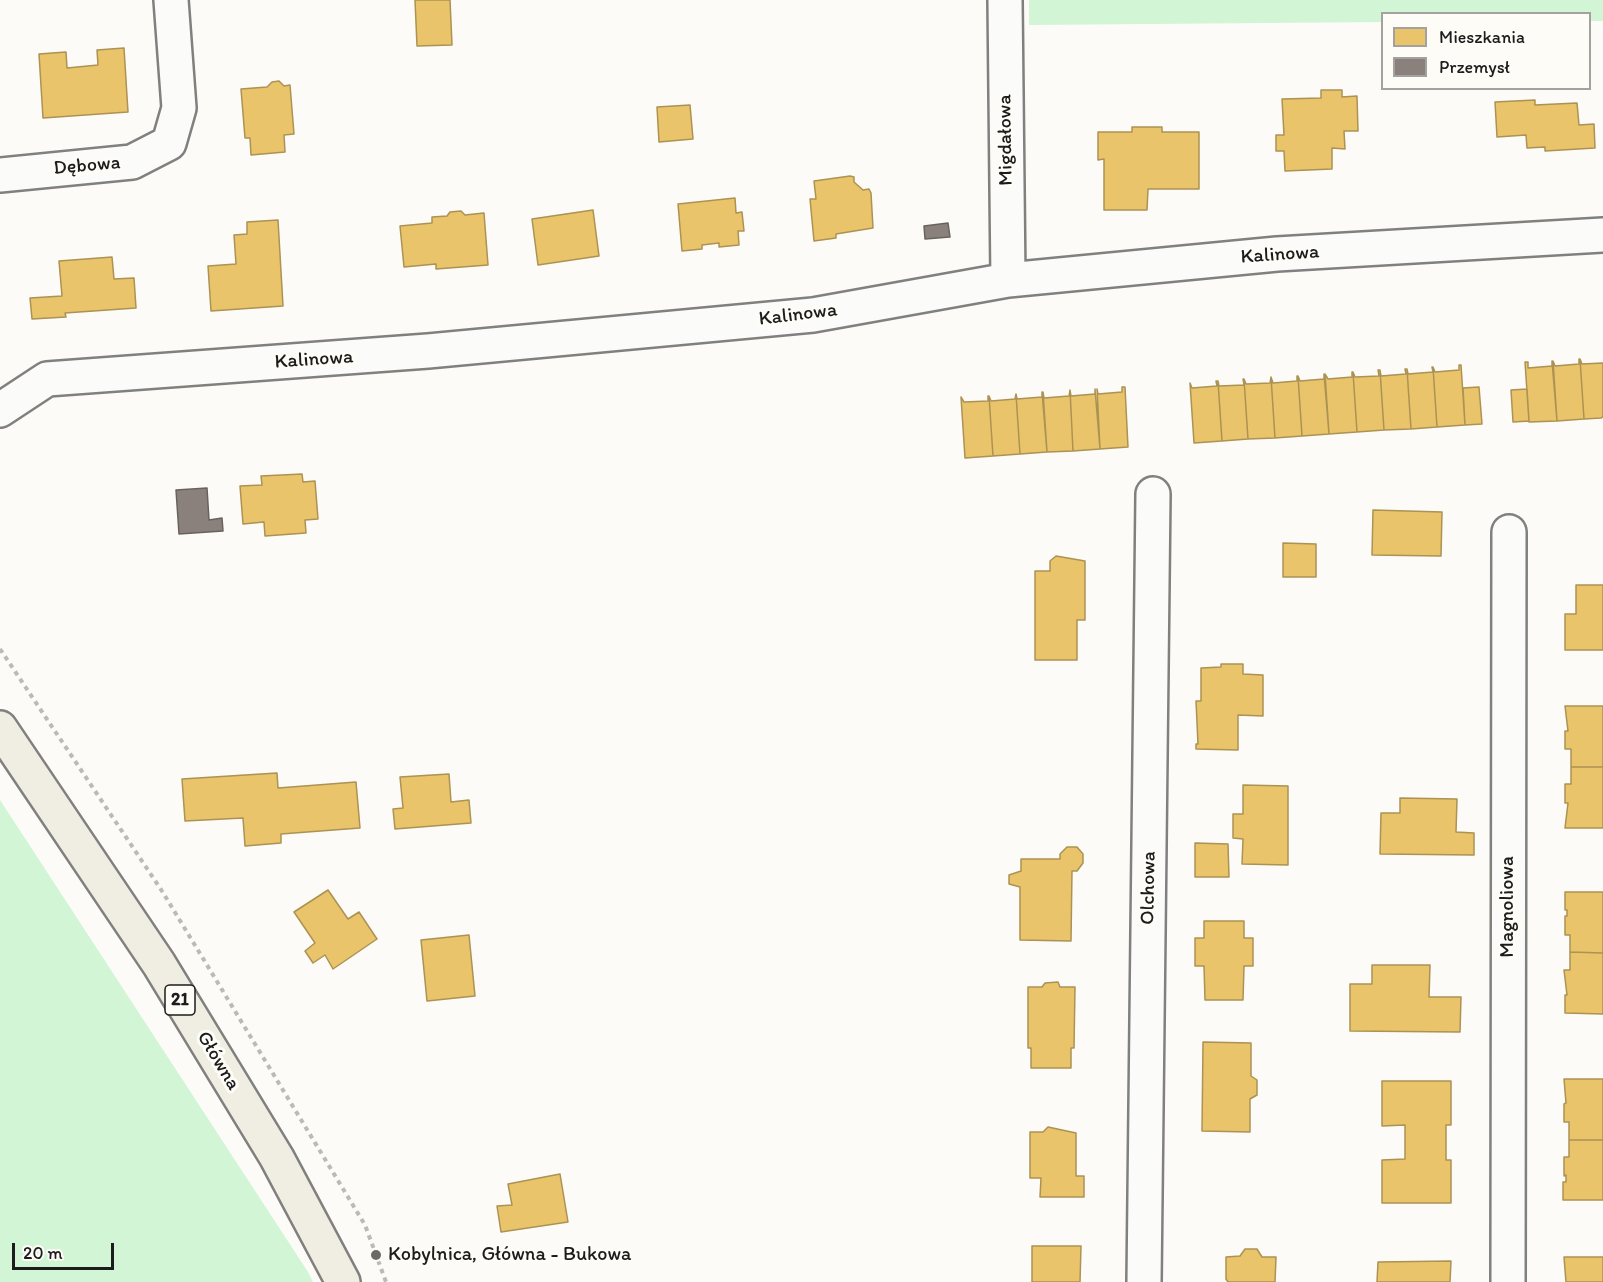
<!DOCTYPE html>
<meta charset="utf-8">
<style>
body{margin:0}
#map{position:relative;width:1603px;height:1282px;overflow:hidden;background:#fcfbf8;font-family:Itim,sans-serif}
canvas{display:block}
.legend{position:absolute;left:1381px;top:12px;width:210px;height:78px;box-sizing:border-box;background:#fdfcf7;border:2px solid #a3a29f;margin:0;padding:8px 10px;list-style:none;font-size:18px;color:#1c1c1c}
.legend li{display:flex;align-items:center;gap:12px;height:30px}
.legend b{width:30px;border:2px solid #a3a29f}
.scale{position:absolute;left:12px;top:1243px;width:102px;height:27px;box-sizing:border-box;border:3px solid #1c1c1c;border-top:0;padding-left:8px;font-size:18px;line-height:21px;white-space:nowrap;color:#1c1c1c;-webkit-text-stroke:4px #fdfcf7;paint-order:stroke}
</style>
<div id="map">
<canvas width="1603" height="1282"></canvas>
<ul class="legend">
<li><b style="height:16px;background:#e9c46a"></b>Mieszkania</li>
<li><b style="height:16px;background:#8a817c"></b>Przemysł</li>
</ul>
<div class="scale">20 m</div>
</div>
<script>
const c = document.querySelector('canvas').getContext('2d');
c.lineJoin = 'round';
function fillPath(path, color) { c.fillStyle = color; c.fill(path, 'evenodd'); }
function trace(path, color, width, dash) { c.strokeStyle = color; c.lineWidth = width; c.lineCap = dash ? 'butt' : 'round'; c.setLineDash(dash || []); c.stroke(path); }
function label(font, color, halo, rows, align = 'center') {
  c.font = font + ' Itim,sans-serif'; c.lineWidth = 6; c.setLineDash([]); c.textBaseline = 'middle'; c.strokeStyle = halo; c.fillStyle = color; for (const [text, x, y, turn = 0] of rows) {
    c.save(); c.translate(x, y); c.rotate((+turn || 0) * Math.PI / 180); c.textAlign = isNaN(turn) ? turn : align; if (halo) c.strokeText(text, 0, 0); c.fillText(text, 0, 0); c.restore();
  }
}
const green = new Path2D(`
 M1029 0H1603V21H1590V14H1382V22L1029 25Z
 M0 800 308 1272 313 1282H0Z`);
const homes = new Path2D(`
 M415 0H450L452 45 417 46Z
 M124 48 128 112 43 118 39 54 66 52 67 68 98 65 97 50Z
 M279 81 284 86 290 85 294 134 284 135 285 152 251 155 250 138H245L241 89 267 87 272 82Z
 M1321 90H1342V97L1357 96 1358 131H1344L1345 149 1332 148V169L1285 171 1284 151H1276V135H1284L1282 99 1321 98Z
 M1535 100V105L1577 103 1579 125 1594 124 1595 148 1545 151V147L1527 148 1526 135 1497 137 1495 102Z
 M690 105 693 139 659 142 657 107Z
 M1132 127H1162V132H1199V189H1148L1147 210H1104V159L1098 160V132H1132Z
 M850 176 854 177V182L863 190 869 189 871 193 873 228 836 234V238L814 241 810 199H816L814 181Z
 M735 198 736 213 742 212 744 231H738L739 245 719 247V243L702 245V249L682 251 678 204Z
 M593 210 599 256 538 265 532 219Z
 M461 211 465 215 484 213 488 265 436 269V264L404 267 400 226 432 223V217L447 216 450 212Z
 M278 220 283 306 211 311 208 266 236 264 234 235 247 234V222Z
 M112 257 114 279 134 278 136 308 65 313 66 317 32 319 30 298 62 296 59 261Z
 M1579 359H1580L1584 419 1557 421 1553 361 1555 366 1579 364Z
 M1580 359 1582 364 1603 363V417L1601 418 1584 419Z
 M1552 361 1557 421 1529 422 1525 362H1528V368L1552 366Z
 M1459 365H1461L1465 425 1437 427 1433 367 1435 372 1459 370Z
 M1432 367H1433L1437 427 1411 429 1407 369 1408 374 1433 372Z
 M1405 369H1407L1411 429 1384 430 1380 370 1381 376 1406 374Z
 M1378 370H1380L1384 430 1357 432 1353 372 1355 377 1379 376Z
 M1352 372H1353L1357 432 1329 434 1325 374 1328 379 1352 377Z
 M1324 374 1329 434 1302 436 1298 376 1300 381 1324 379Z
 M1297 376H1298L1302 436 1275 438 1271 377 1273 383 1297 381Z
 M1271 377 1275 438 1248 439 1244 379 1246 384 1270 383Z
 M1243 379H1244L1248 439 1222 441 1218 381 1219 386 1244 385Z
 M1216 381H1218L1222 441 1194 443 1190 383 1192 388 1217 386Z
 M1122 387H1125L1128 447 1100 449 1097 389 1098 394 1122 392Z
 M1479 387 1482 424 1465 425 1463 388Z
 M1095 389 1100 449 1073 451 1070 390 1071 396 1095 394Z
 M1527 389 1529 421 1513 422 1511 390Z
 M1070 390 1073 451 1047 452 1043 392 1044 398 1069 396Z
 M1042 392 1047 452 1020 454 1016 394 1017 399 1042 397Z
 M1016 394 1020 454 993 456 989 396 991 401 1015 399Z
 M988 396H989L993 456 965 458 961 397 964 402 988 401Z
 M302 474 303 482 315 481 318 519 305 520 306 533 265 536 264 522 243 524 240 486 262 485 261 476Z
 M1373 510 1442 512 1441 556 1372 555Z
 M1283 543 1316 544V577H1283Z
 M1056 556 1085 561V620H1077V660H1035V571H1050V561Z
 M1576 585H1603V650H1565V614H1576Z
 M1221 664H1243V674L1263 675V716L1238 715V750L1196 749V744H1198L1196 701H1201V668L1221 667Z
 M1565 706H1603V767H1571V749H1565V731H1568Z
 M1571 767H1603V828H1565L1568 803H1565V784H1571Z
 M277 773 278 788 356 782 360 828 281 834V843L245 846 243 818 185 821 182 779Z
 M449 774 451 802 469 800 471 823 395 829 393 809 403 808 400 777Z
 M1243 785 1288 786V865L1242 864 1243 839 1233 838V814H1243Z
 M1400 798 1457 799 1456 832 1474 833V855L1380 854 1381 813H1400Z
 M1195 843 1228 844 1229 877H1195Z
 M1067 847H1077L1083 854V863L1077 871H1072L1071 941 1020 940V887L1009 884V875L1021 871V859H1060V854Z
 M328 890 348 919 359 912 377 939 333 969 325 955 313 963 305 951 315 943 294 912Z
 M1565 892H1603V953L1570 952V935H1565V916H1567V910H1565Z
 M1204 921H1244V938H1253V966H1244L1243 1000H1205L1204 966H1195V938H1204Z
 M469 935 475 996 427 1001 421 940Z
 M1570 952 1603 953V1014L1565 1013V995H1567L1564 970H1570Z
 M1372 965H1430L1429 997H1461L1460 1032 1350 1031V984H1372Z
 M1058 982 1060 987H1075L1074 1048H1071V1068H1031V1048H1028V987H1042L1045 983Z
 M1203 1042 1251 1043V1076L1257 1080V1095L1250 1099V1132L1202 1131Z
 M1564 1079H1603V1140H1569V1122H1564V1104L1566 1103Z
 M1382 1081H1451V1125H1446V1160H1451V1203H1382V1160L1405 1159V1125L1382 1126Z
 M1048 1127 1076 1133V1176H1084V1197H1040L1041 1178H1030V1132H1043Z
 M1569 1140H1603V1200H1563V1182H1566V1175L1564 1176V1157H1569Z
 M560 1174 568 1222 501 1232 497 1206 512 1205 508 1184Z
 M1032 1246H1081L1080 1282H1032Z
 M1245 1249H1257L1262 1257H1276L1275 1282H1228L1226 1279V1257L1240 1256Z
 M1564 1257H1603V1282H1566Z
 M1451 1261 1450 1282H1377L1378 1262Z`);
const industry = new Path2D(`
 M948 223 950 237 925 239 924 226Z
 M207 488 209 520 222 518 223 531 179 534 176 490Z`);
const path = new Path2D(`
 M0 649 162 891 365 1225 386 1282`);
const minor = new Path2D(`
 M1005 0 1008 280
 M0 175 132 162 169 143 179 108 171 0
 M0 410 47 379 428 351 813 315 1008 280 1277 254 1603 235
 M1144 1282 1153 494
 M1508 1282 1509 532`);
const primary = new Path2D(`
 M0 728 159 964 277 1158 343 1282`);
const markers = [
 [376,1255,6,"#6a6a69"]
];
const shields = [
 [180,1000,30]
];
const shieldNames = [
 ["21",180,1000]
];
const streetNames = [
 ["Migdałowa",1006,140,-91],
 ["Dębowa",87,166,-5],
 ["Kalinowa",1280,255,-4],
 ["Kalinowa",798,315,-7],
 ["Kalinowa",314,360,-4],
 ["Olchowa",1149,888,-89],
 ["Magnoliowa",1508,907,-90],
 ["Główna",218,1061,59]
];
const poiNames = [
 ["Kobylnica, Główna - Bukowa",388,1255]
];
fillPath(green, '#d1f5d5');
fillPath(homes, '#e9c46a');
trace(homes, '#ac9253', 1.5);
fillPath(industry, '#8a817c');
trace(industry, '#69635f', 1.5);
trace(minor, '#81807f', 38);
trace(primary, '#81807f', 38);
trace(path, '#bbbab8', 4, [4.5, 4.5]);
trace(minor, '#fbfbf9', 33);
trace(primary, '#f0ede2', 33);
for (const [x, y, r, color] of markers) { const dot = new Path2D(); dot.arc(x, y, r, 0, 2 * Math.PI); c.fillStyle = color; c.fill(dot); trace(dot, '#fdfcf7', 2); }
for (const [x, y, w] of shields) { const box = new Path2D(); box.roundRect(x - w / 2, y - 15, w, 30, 4.5); c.fillStyle = '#fdfcf7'; c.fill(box); trace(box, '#1c1c1c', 1.5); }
label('bold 18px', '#1c1c1c', null, shieldNames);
label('20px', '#1c1c1c', '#fdfcf7', streetNames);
label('20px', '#1c1c1c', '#fdfcf7', poiNames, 'left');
</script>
